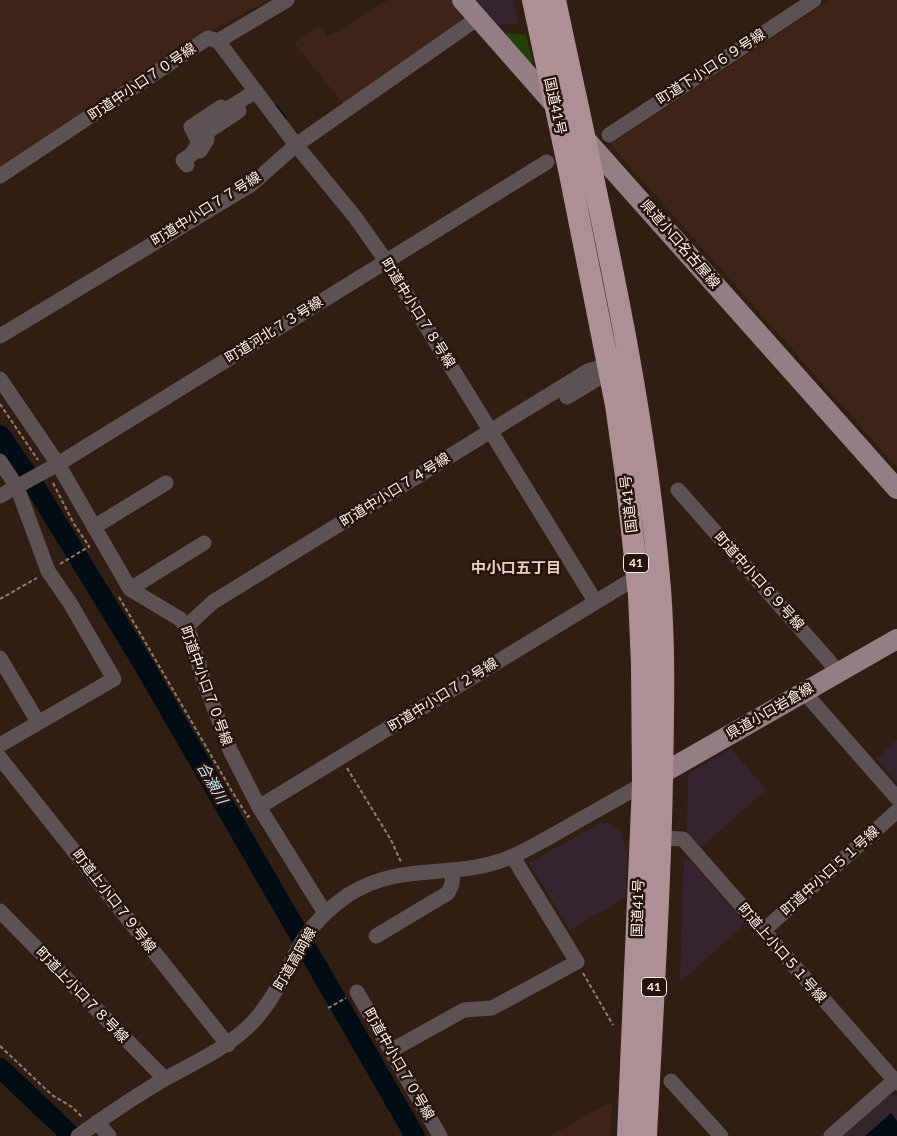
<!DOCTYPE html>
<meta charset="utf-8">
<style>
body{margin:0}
canvas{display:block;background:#301e13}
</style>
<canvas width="897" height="1136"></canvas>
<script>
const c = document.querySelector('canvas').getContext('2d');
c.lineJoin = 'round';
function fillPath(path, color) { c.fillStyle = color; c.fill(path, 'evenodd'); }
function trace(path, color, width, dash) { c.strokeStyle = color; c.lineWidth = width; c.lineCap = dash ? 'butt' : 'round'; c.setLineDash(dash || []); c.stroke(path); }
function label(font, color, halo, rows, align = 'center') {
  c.font = font + ' Lato,"Noto Sans JP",sans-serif'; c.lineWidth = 5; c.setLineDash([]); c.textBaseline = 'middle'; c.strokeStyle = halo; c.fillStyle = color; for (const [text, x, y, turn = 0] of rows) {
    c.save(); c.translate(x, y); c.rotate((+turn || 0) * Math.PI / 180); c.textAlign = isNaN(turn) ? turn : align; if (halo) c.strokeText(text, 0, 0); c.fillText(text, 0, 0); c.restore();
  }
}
const commercial = new Path2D(`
 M474 0H513L518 24 495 25Z
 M897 740V783L876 759Z
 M731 749 766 790 701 847 687 832 688 774Z
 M600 823H608L620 831 627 853 626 897 570 930 529 863Z
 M688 858 746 923 680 982 684 860Z`);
const built = new Path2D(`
 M0 0H268L207 33 0 172Z
 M388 0H455L469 15 345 106 294 43 320 26 328 37Z
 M829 0H897V467L610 144Z
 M607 1104H612L610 1136H550Z`);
const education = new Path2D(`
 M885 1094 897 1095V1136H837Z`);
const green = new Path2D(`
 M507 33 526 35 533 62 530 63 505 36Z`);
const water = new Path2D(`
 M891 1113 897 1121V1136H865Z`);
const stream = new Path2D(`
 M276 106 285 118`);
const river = new Path2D(`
 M0 435 33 483 142 662 415 1136
 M0 1068 72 1136`);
const path = new Path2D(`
 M0 404 38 460
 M53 483 74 524 89 546
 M60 564 90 546
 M119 597 233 793 248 817 250 815
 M0 599 37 578
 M347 768 391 840 401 862
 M583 973 613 1025
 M328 1008 346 998
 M0 1046 52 1095 72 1107 83 1118`);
const minor = new Path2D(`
 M218 41 296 145 355 217 386 261 595 601
 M609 135 814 0
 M200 151 207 140V132L239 111
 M187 165 183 160 191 155 199 143 191 127 221 107 224 111 256 91
 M0 176 208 38 218 41 287 0
 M0 336 252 184 296 145 478 18
 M0 379 58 464 130 589 180 619 188 629 204 681 230 750 259 807 325 913
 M567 397 600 377
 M0 461 17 487 48 571 70 603 114 679 0 745
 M678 490 829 661 837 673
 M0 496 58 464 547 162
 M94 527 166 483
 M130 589 204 543
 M187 626 213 602 588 371 598 368
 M0 658 38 722
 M804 692 897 798
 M0 758 228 1045
 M259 807 627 583
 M661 838 683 839 897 1083
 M0 911 165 1079
 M763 931 897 811
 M376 936 448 893 452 884 453 870
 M357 992 440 1136
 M392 1050 464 1010 492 1008 577 962 513 857
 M671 1081 721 1136
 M97 1122 109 1136
 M78 1136C106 1116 134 1097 163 1080 195 1062 226 1049 252 1023 276 998 287 966 305 937 316 921 332 906 348 895 398 863 445 878 497 862 518 856 536 844 555 834 584 817 614 801 643 784
 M831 1136 895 1080`);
const major = new Path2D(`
 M462 0 558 109
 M581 134 897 489
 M649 781 897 639`);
const highway = new Path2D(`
 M533 0 570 174 616 405 626 476 639 595 642 665 643 784 628 1136
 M555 0C596 195 644 391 660 589 665 653 663 716 662 779 660 898 652 1017 646 1136`);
const shields = [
 [636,563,25],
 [654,987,25]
];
const shieldNames = [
 ["41",636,563],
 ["41",654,987]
];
const streetNames = [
 ["町道下小口６９号線",711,67,-33],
 ["町道中小口７０号線",142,82,-34],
 ["国道41号",555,106,78],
 ["町道中小口７７号線",206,209,-32],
 ["県道小口名古屋線",680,244,49],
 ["町道中小口７８号線",418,313,58],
 ["町道河北７３号線",274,330,-32],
 ["町道中小口７４号線",395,490,-32],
 ["国道41号",629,504,-97],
 ["町道中小口６９号線",759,581,48],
 ["町道中小口７０号線",206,686,70],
 ["町道中小口７２号線",443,695,-32],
 ["県道小口岩倉線",770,711,-30],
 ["町道中小口５１号線",830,871,-42],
 ["町道上小口７９号線",114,901,52],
 ["国道41号",638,908,-88],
 ["町道上小口５１号線",782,953,49],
 ["町道高岡線",295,959,-60],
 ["町道上小口７８号線",82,995,46],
 ["町道中小口７０号線",399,1064,60]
];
const neighbourhoodNames = [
 ["中小口五丁目",516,568]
];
const waterNames = [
 ["合瀬川",212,783,60]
];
fillPath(commercial, '#35242d');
fillPath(built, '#3d2416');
fillPath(education, '#36242c');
fillPath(green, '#204107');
fillPath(water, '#010d14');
trace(stream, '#010d14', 3);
trace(river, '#010d14', 20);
trace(path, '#8e8077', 2, [4, 2.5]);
trace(minor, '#5c5153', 15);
trace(major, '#957e83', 20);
trace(highway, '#ac9096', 22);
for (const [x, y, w] of shields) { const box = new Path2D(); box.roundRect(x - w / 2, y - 9.5, w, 19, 4); c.fillStyle = '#26140a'; c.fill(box); trace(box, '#fdf3ed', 1); }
label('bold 12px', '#fdf3ed', null, shieldNames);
label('14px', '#fdf3ed', '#26140a', streetNames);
label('bold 15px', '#e8cfc1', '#26140a', neighbourhoodNames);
label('italic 15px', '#cae4f0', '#26140a', waterNames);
</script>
